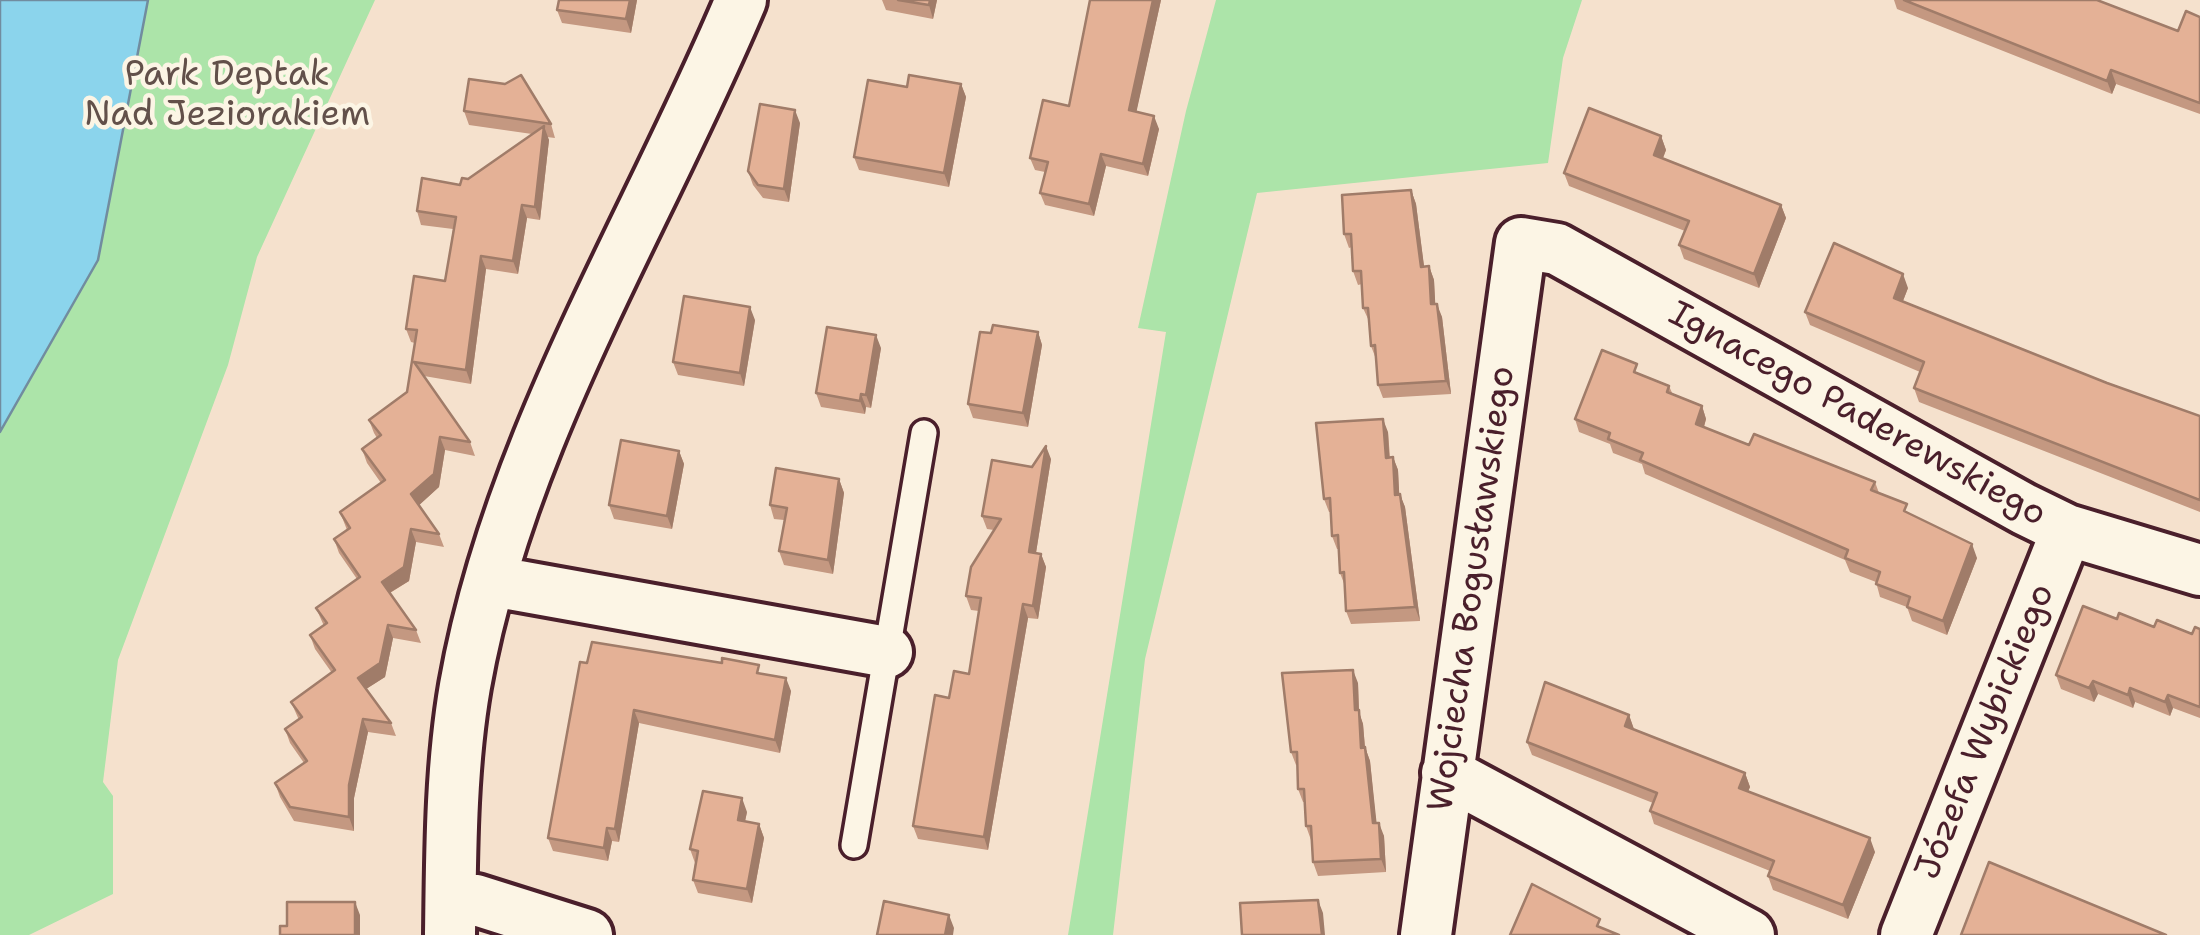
<!DOCTYPE html>
<meta charset="utf-8">
<style>
body{margin:0}
canvas{display:block;background:#f5e1cd}
</style>
<canvas width="2200" height="935"></canvas>
<script>
const c = document.querySelector('canvas').getContext('2d');
c.lineJoin = 'round';
function fillPath(path, color) { c.fillStyle = color; c.fill(path, 'evenodd'); }
function trace(path, color, width, dash) { c.strokeStyle = color; c.lineWidth = width; c.lineCap = dash ? 'butt' : 'round'; c.setLineDash(dash || []); c.stroke(path); }
function label(font, color, halo, rows, align = 'center') {
  c.font = font + ' "Shantell Sans",sans-serif'; c.lineWidth = 9; c.setLineDash([]); c.textBaseline = 'middle'; c.strokeStyle = halo; c.fillStyle = color; for (const [text, x, y, turn = 0] of rows) {
    c.save(); c.translate(x, y); c.rotate((+turn || 0) * Math.PI / 180); c.textAlign = isNaN(turn) ? turn : align; if (halo) c.strokeText(text, 0, 0); c.fillText(text, 0, 0); c.restore();
  }
}
const green = new Path2D(`
 M148 0H375L257 257 228 365 118 660 103 782 113 796V894L29 935H0V432L98 260Z
 M1216 0H1582L1563 58 1548 163 1257 193 1145 659 1113 935H1068L1166 332 1138 328 1186 111Z`);
const water = new Path2D(`
 M0 0H148L98 260 0 432Z`);
const service = new Path2D(`
 M854 845 924 433`);
const minor = new Path2D(`
 M492 581 887 652
 M1447 773 1749 935
 M451 898 476 900 587 935
 M450 935C451 853 451 767 465 686 508 441 646 226 741 0
 M1426 935 1521 243 1557 249 2024 509 2067 530 2200 570
 M1906 935 2067 530`);
const wall = new Path2D(`
 M637 0 631 33 562 23 557 10Z
 M882 0H937L933 19 886 10Z
 M1090 0H1161L1136 112 1159 129 1148 176 1106 166 1094 216 1045 205 1040 193 1045 172 1035 170 1030 158 1069 106Z
 M1894 0H2097L2178 31 2200 17V114L2116 84 2112 94 1897 9Z
 M961 84 966 97 949 187 859 170 854 157 907 87Z
 M464 111 551 124 555 138 547 137 549 140 540 220 527 218 518 274 486 269 471 384 424 376 470 442 475 456 445 450 439 487 419 505 439 534 444 547 416 542 409 581 390 593 416 630 421 643 393 638 385 677 366 689 391 723 396 736 368 732 354 798V831L294 821 280 797 275 783 304 763 290 743 285 729 299 720 291 702 332 673 315 649 310 635 324 626 316 608 357 579 339 553 334 539 347 530 340 512 381 483 367 463 362 449 377 438 374 433 369 420 407 392 415 343 411 342 406 329 445 281 453 229 421 225 417 211 460 185 532 134 469 125Z
 M800 123 789 202 763 198 753 185 748 171Z
 M1661 136 1666 150 1663 158 1781 205 1786 218 1759 288 1684 259 1679 245 1685 231 1569 186 1564 173Z
 M1411 190 1416 204 1424 267 1429 266 1434 280 1435 304 1442 317 1451 394 1383 398 1378 385 1376 359 1371 346 1369 321 1363 308 1362 284 1358 285 1353 271 1352 247 1349 248 1344 234Z
 M1908 288 1903 301 2107 383 2200 416V512L1919 402 1914 388 1920 372 1810 325 1805 312Z
 M755 320 744 386 678 375 673 362Z
 M1038 332 1042 345 1028 427 973 418 968 404Z
 M881 348 871 408 866 407 865 414 821 407 816 393Z
 M1641 375 1669 386 1673 395 1702 406 1706 419 1704 427 1749 445 1875 482 1879 493 1977 558 1947 635 1912 621 1907 607 1880 597 1876 582 1850 572 1845 560 1645 474 1642 464 1613 453 1610 444 1579 432 1575 419Z
 M1388 432 1390 457H1393L1398 470 1399 494 1405 507 1420 621 1351 624 1346 611 1345 586 1340 573 1338 549H1337L1332 536 1331 512H1329L1324 499Z
 M679 451 684 464 672 529 614 519 609 505Z
 M1051 459 1036 553 1041 554 1046 567 1038 619 1028 618 988 850 918 839 913 826 949 698 969 674 979 611 971 610 966 596 994 530 987 529 982 516 1032 467Z
 M839 479 844 493 833 574 784 565 779 551 784 520 774 519 770 505Z
 M2117 619 2192 634 2200 629V718L2173 708 2170 716 2135 702 2133 708 2098 694 2094 702 2061 689 2056 675Z
 M587 663 762 674 791 691 780 753 639 723 619 842 612 841 608 861 553 851 548 838Z
 M1358 683 1359 712 1363 724 1365 747 1370 761 1376 823 1384 836 1386 872 1318 876 1313 862 1311 840 1306 826 1305 802H1303L1298 789 1297 765H1296L1291 752Z
 M1629 715 1634 730 1745 773 1750 787 1748 791 1875 852 1848 919 1773 890 1768 876 1770 871 1654 824 1650 811 1653 803 1532 755 1527 742Z
 M747 812 745 822 759 824 764 838 752 903 698 893 693 880 695 863 690 849Z`);
const shadedWall = new Path2D(`
 M630 0H637L631 33 626 19Z
 M930 0H937L933 19 929 5Z
 M1153 0H1161L1134 123 1129 110Z
 M2111 70 2116 84 2112 94 2107 81Z
 M961 84 966 97 949 187 944 173Z
 M795 110 800 123 789 202 784 189Z
 M1154 116 1159 129 1148 176 1143 164Z
 M544 126 549 140 540 220 535 207Z
 M1661 136 1666 150 1659 168 1654 155Z
 M1101 154 1106 166 1094 216 1089 204Z
 M1411 190 1416 204 1426 281 1421 267Z
 M522 205 527 218 518 274 513 261Z
 M1781 205 1786 218 1759 288 1754 274Z
 M481 256 486 269 471 384 466 370Z
 M1429 266 1434 280 1436 317 1431 304Z
 M1903 274 1908 288 1899 311 1894 298Z
 M1437 304 1442 317 1451 394 1446 381Z
 M750 307 755 320 744 386 740 373Z
 M1038 332 1042 345 1028 427 1023 413Z
 M876 335 881 348 871 408 866 395Z
 M861 394 866 407 865 414 860 401Z
 M1702 406 1706 419 1701 437 1696 424Z
 M1383 419 1388 432 1390 471 1386 458Z
 M440 437 445 450 439 487 416 508 411 494Z
 M1046 446 1051 459 1034 565 1029 552Z
 M679 451 684 464 672 529 667 516Z
 M1393 457 1398 470 1400 508 1395 495Z
 M839 479 844 493 833 574 828 560Z
 M1400 494 1405 507 1420 621 1415 607Z
 M411 529 416 542 409 581 386 595 382 582Z
 M1972 544 1977 558 1947 635 1943 621Z
 M1041 554 1046 567 1038 619 1033 606Z
 M1023 604 1028 618 988 850 984 837Z
 M388 625 393 638 385 677 363 691 358 678Z
 M1353 670 1358 683 1359 712 1363 724 1366 761 1361 748 1355 710Z
 M786 678 791 691 780 753 775 740Z
 M2093 681 2098 694 2094 702 2089 688Z
 M2130 688 2135 702 2133 708 2128 695Z
 M2168 695 2173 708 2170 716 2165 702Z
 M634 710 639 723 619 842 615 829Z
 M1629 715 1634 729 1630 740 1625 726Z
 M363 719 368 732 354 798V831L349 817V785Z
 M1365 747 1370 761 1378 836 1373 823Z
 M1745 773 1750 787 1744 801 1739 788Z
 M742 798 747 812 742 834 738 820Z
 M1379 823 1384 836 1386 872 1381 859Z
 M759 824 764 838 752 903 747 889Z
 M607 828 612 841 608 861 604 848Z
 M1870 838 1875 852 1848 919 1843 905Z
 M1318 900 1323 913 1325 935H1322Z
 M355 902 360 915V935H355Z
 M949 915 954 928 953 935H945Z`);
const building = new Path2D(`
 M559 0H630L626 19 557 10Z
 M898 0H930L929 5Z
 M1090 0H1153L1129 110 1154 116 1143 164 1101 154 1089 204 1040 193 1048 162 1030 158 1043 100 1069 106Z
 M1904 0H2097L2178 31 2186 11 2200 17V103L2111 70 2107 81Z
 M521 75 551 124 464 111 469 79 505 84Z
 M909 75 961 84 944 173 854 157 868 80 907 87Z
 M760 104 795 110 784 189 758 185 748 171Z
 M1589 108 1661 136 1654 155 1781 205 1754 274 1679 245 1689 221 1564 173Z
 M544 126 535 207 522 205 513 261 481 256 466 370 414 362 470 442 440 437 434 474 411 494 439 534 411 529 404 567 382 582 416 630 388 625 380 663 358 678 391 723 363 719 349 785V817L290 807 275 783 307 761 285 729 302 717 291 702 335 670 310 635 327 623 316 608 360 577 334 539 350 528 340 512 385 480 362 449 381 435 369 420 407 392 417 330 406 329 414 276 445 281 456 217 417 211 422 178 460 185 462 178 468 179Z
 M1411 190 1421 267 1429 266 1431 304H1437L1446 381 1378 385 1375 345 1371 346 1368 308H1363L1361 271H1353L1351 234H1344L1342 195Z
 M1834 243 1903 274 1894 298 2107 383 2200 416V500L1914 388 1924 362 1805 312Z
 M684 296 750 307 740 373 673 362Z
 M993 325 1038 332 1023 413 968 404 980 332 991 333Z
 M827 327 876 335 866 395 861 394 860 401 816 393Z
 M1602 350 1637 364 1634 372 1669 386 1667 392 1702 406 1696 424 1749 445 1754 434 1875 482 1871 490 1907 504 1904 511 1972 544 1943 621 1907 607 1910 597 1876 584 1880 572 1845 558 1848 550 1640 460 1643 453 1608 439 1610 433 1575 419Z
 M1383 419 1386 458 1393 457 1395 495 1400 494 1415 607 1346 611 1344 572 1340 573 1338 535 1332 536 1330 498 1324 499 1316 423Z
 M621 440 679 451 667 516 609 505Z
 M1046 446 1029 552 1041 554 1033 606 1023 604 984 837 913 826 935 695 949 698 954 671 969 674 981 598 966 596 971 567 1001 519 982 516 992 460 1032 467Z
 M776 468 839 479 828 560 779 551 787 508 770 505Z
 M2083 606 2117 619 2119 613 2154 627 2157 620 2192 634 2195 627 2200 629V707L2168 695 2165 702 2130 688 2128 695 2093 681 2089 688 2056 675Z
 M592 642 722 663V658L759 665 757 673 786 678 775 740 634 710 615 829 607 828 604 848 548 838 580 662 587 663Z
 M1353 670 1355 710H1359L1361 748 1365 747 1373 823H1379L1381 859 1313 862 1311 826H1306L1304 789H1298L1297 752H1291L1282 673Z
 M1545 682 1629 715 1625 726 1745 773 1739 788 1870 838 1843 905 1768 876 1774 861 1650 811 1657 793 1527 742Z
 M703 791 742 798 738 820 759 824 747 889 693 880 698 851 690 849Z
 M1989 862 2166 935H1961Z
 M1532 884 1600 919 1597 926 1619 935H1510Z
 M1318 900 1322 935H1242L1240 903Z
 M884 901 949 915 945 935H877Z
 M287 902H355V935H280V926H287Z`);
const parkNames = [
 ["Park Deptak",227,76],
 ["Nad Jeziorakiem",227,116]
];
const streetNames = [
 ["Ignacego Paderewskiego",1857,415,29],
 ["Wojciecha Bogusławskiego",1473,589,-82],
 ["Józefa Wybickiego",1986,732,-68]
];
fillPath(green, '#ace4a9');
fillPath(water, '#8bd4ec');
trace(water, '#718c9f', 2.5);
trace(service, '#4a1f2b', 32);
trace(minor, '#4a1f2b', 58);
trace(service, '#fcf5e5', 25);
trace(minor, '#fcf5e5', 50);
fillPath(wall, '#c49881');
fillPath(shadedWall, '#a07c69');
fillPath(building, '#e4b196');
trace(building, '#a07c69', 2.5);
label('35px', '#62504a', '#fcf5e5', parkNames);
label('35px', '#4a1f2b', '#fcf5e5', streetNames);
</script>
